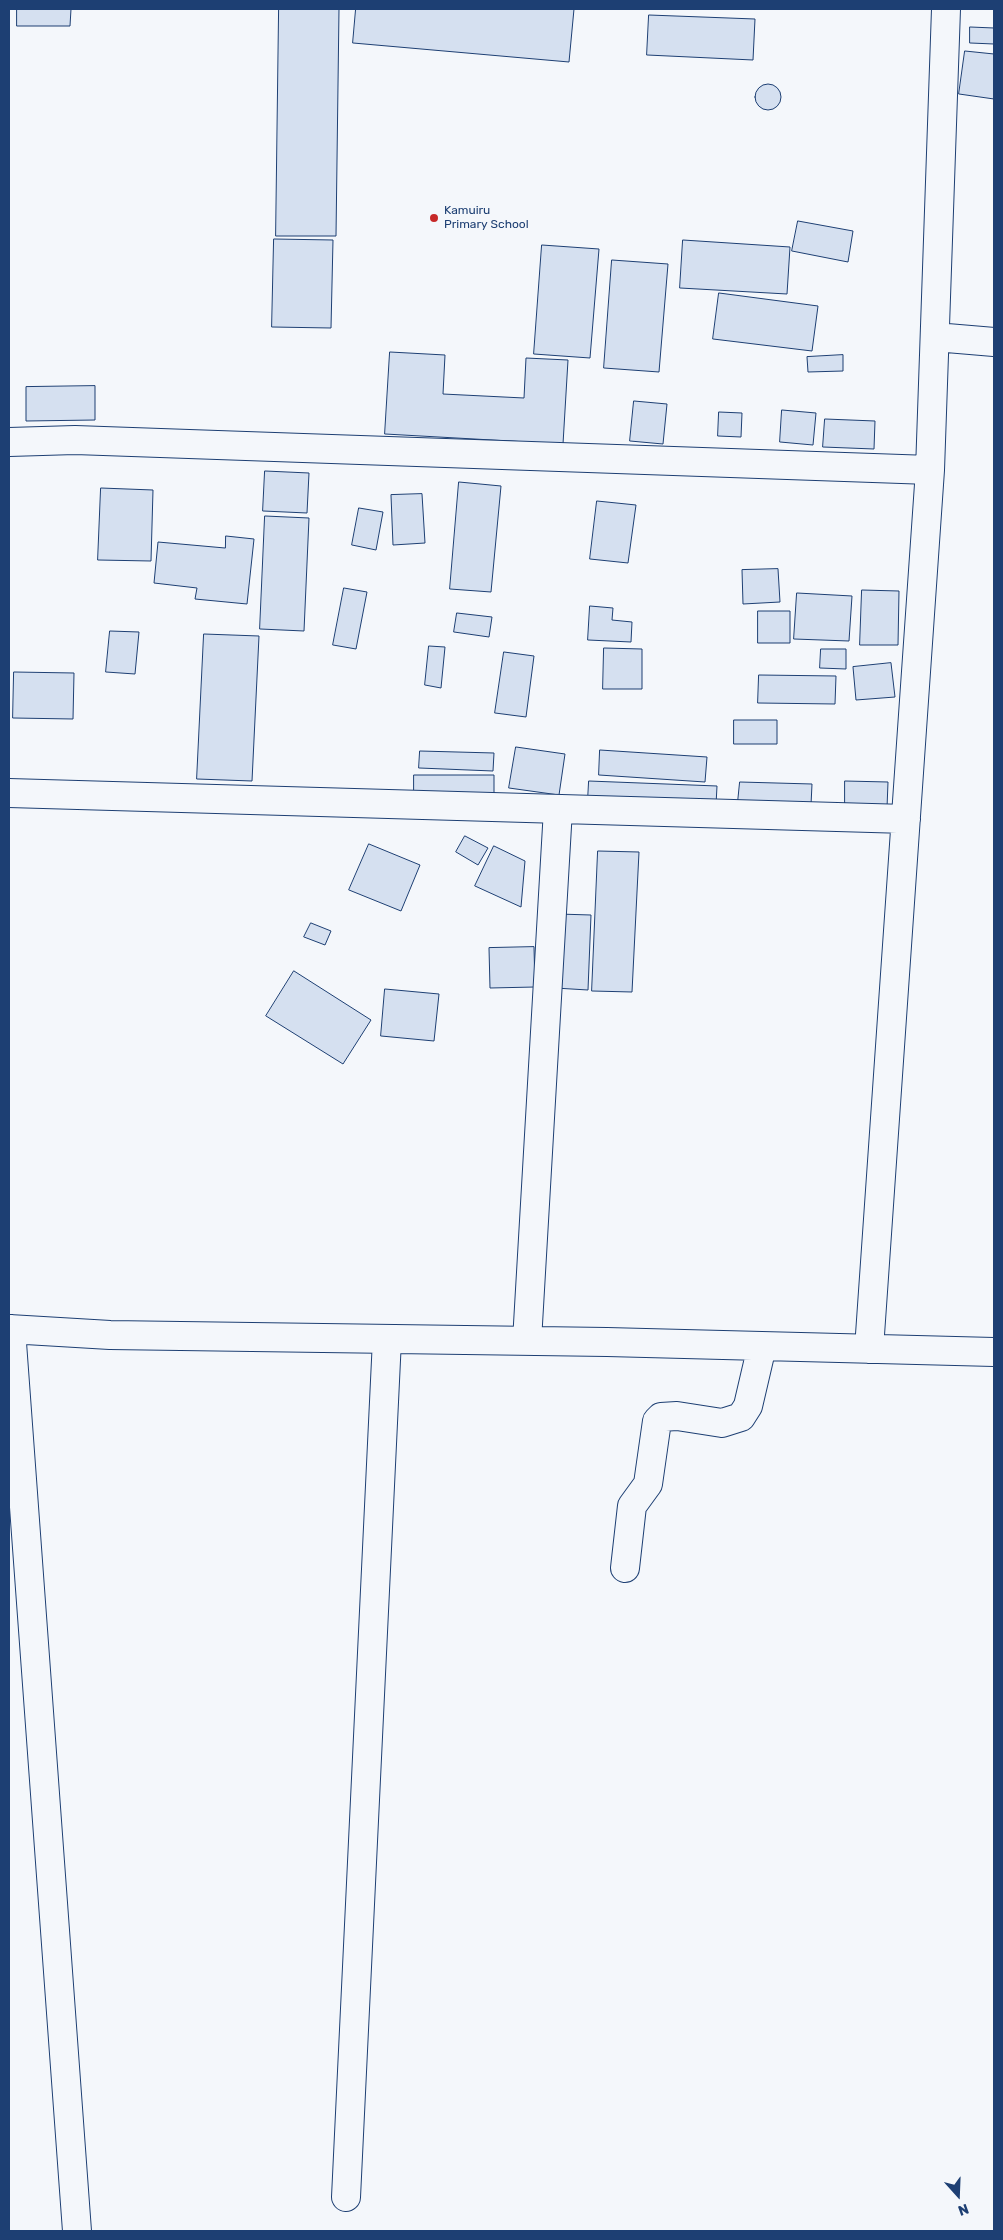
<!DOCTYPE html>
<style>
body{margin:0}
#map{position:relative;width:1003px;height:2240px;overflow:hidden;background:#f4f7fb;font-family:Rubik,sans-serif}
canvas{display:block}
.frame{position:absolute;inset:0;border:10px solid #1d3f73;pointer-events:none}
.north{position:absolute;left:933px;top:2170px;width:50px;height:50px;-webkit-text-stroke:4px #f4f7fb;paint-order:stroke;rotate:160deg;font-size:14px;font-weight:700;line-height:20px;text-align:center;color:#1d3f73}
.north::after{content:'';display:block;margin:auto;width:18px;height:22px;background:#1d3f73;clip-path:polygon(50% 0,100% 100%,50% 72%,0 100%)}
</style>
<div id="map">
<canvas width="1003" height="2240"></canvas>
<div class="frame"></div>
<div class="north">N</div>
</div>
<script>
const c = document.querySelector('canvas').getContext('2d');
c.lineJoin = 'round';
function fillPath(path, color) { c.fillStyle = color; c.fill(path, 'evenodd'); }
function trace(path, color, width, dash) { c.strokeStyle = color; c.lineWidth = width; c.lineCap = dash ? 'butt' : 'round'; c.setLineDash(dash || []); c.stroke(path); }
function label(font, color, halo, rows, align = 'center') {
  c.font = font + ' Rubik,sans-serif'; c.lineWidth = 4; c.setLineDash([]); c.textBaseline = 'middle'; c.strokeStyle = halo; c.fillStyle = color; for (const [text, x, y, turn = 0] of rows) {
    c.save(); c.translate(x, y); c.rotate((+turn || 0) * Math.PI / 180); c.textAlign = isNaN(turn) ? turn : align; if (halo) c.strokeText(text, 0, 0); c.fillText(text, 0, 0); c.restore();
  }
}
const building = new Path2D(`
 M17 9H71L70 26H17Z
 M279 9H339L336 236H276Z
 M356 9H574L569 62 353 43Z
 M649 15 755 19 753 60 647 55Z
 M970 27 994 28V44L970 43Z
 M965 51 994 54V99L959 94Z
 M755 97a13 13 0 1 1 26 0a13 13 0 1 1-26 0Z
 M798 221 853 231 848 262 792 251Z
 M274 239 333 240 331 328 272 327Z
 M683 240 790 247 787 294 680 288Z
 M542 245 599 249 590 358 534 354Z
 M612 260 668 264 659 372 604 368Z
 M719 293 818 306 812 351 713 339Z
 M390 352 445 355 443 394 524 398 526 358 568 360 563 444 385 434Z
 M843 355V371L808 372 807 357Z
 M95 386V420L26 421V387Z
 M634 401 667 404 663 444 630 441Z
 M782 410 816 413 813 445 780 442Z
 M719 412 742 413 741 437 718 436Z
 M825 419 875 421 874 449 823 447Z
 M265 471 309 473 307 513 263 511Z
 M459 482 501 486 491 592 450 589Z
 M101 488 153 490 151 561 98 560Z
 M422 494 425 543 393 545 391 495Z
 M597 501 636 505 628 563 590 559Z
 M359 508 383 512 376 550 352 545Z
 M265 516 309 518 304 631 260 629Z
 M226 536 254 539 247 604 195 599 197 588 154 583 158 542 225 548Z
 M778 569 780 602 743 604 742 570Z
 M344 588 367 592 356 649 333 645Z
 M862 590 899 591 898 645H860Z
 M797 593 852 596 849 641 794 639Z
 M590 606 613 608 612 620 632 622 631 642 588 640Z
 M758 611H790V643H758Z
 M457 613 492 617 489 637 454 632Z
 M110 631 139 632 135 674 106 672Z
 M204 634 259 636 252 781 197 779Z
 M429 646 445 647 441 688 425 685Z
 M604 648 642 649V689H603Z
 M821 649H846V669L820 668Z
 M504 652 534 656 526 717 495 713Z
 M891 663 895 697 856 700 853 667Z
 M14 672 74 673 73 719 13 718Z
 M759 675 836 676 835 704 758 703Z
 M734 720H777V744H734Z
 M516 747 565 754 559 795 509 788Z
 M600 750 707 757 705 782 599 775Z
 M420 751 494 753 493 771 419 768Z
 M414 775H494V796H414Z
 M589 781 717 786 716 805 588 800Z
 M845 781 888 782 887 808H845Z
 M740 782 812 784 811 805 738 802Z
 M465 836 488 848 478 865 456 852Z
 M369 844 420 865 401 911 349 890Z
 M494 846 525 861 521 907 475 886Z
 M598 851 639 852 632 992 592 991Z
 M558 914 591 915 588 990 555 988Z
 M311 923 331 931 325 945 304 937Z
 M534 947 535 987 490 988 489 948Z
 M294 971 371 1020 343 1064 266 1016Z
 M385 989 439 994 434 1041 381 1036Z`);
const minor = new Path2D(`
 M935 337 994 342
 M9 442 75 440 930 470
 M9 793 906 819
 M9 1329 110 1335 607 1342 994 1352
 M11 1329 77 2231
 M527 1341 558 809
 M869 1349 930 470 946 9
 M625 1568 632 1506 648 1484 657 1421 661 1417 677 1416 722 1423 741 1417 748 1406 762 1346
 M346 2197 387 1339`);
const markers = [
 [434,218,5,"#c62828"]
];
const poiNames = [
 ["Kamuiru",444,211],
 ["Primary School",444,225]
];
fillPath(building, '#d5e0f0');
trace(building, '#1d3f73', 1);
trace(minor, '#1d3f73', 30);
trace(minor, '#f4f7fb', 28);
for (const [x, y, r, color] of markers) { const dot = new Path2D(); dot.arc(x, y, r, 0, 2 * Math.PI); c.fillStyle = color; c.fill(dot); trace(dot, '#f4f7fb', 2); }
label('12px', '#1d3f73', '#f4f7fb', poiNames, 'left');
</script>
